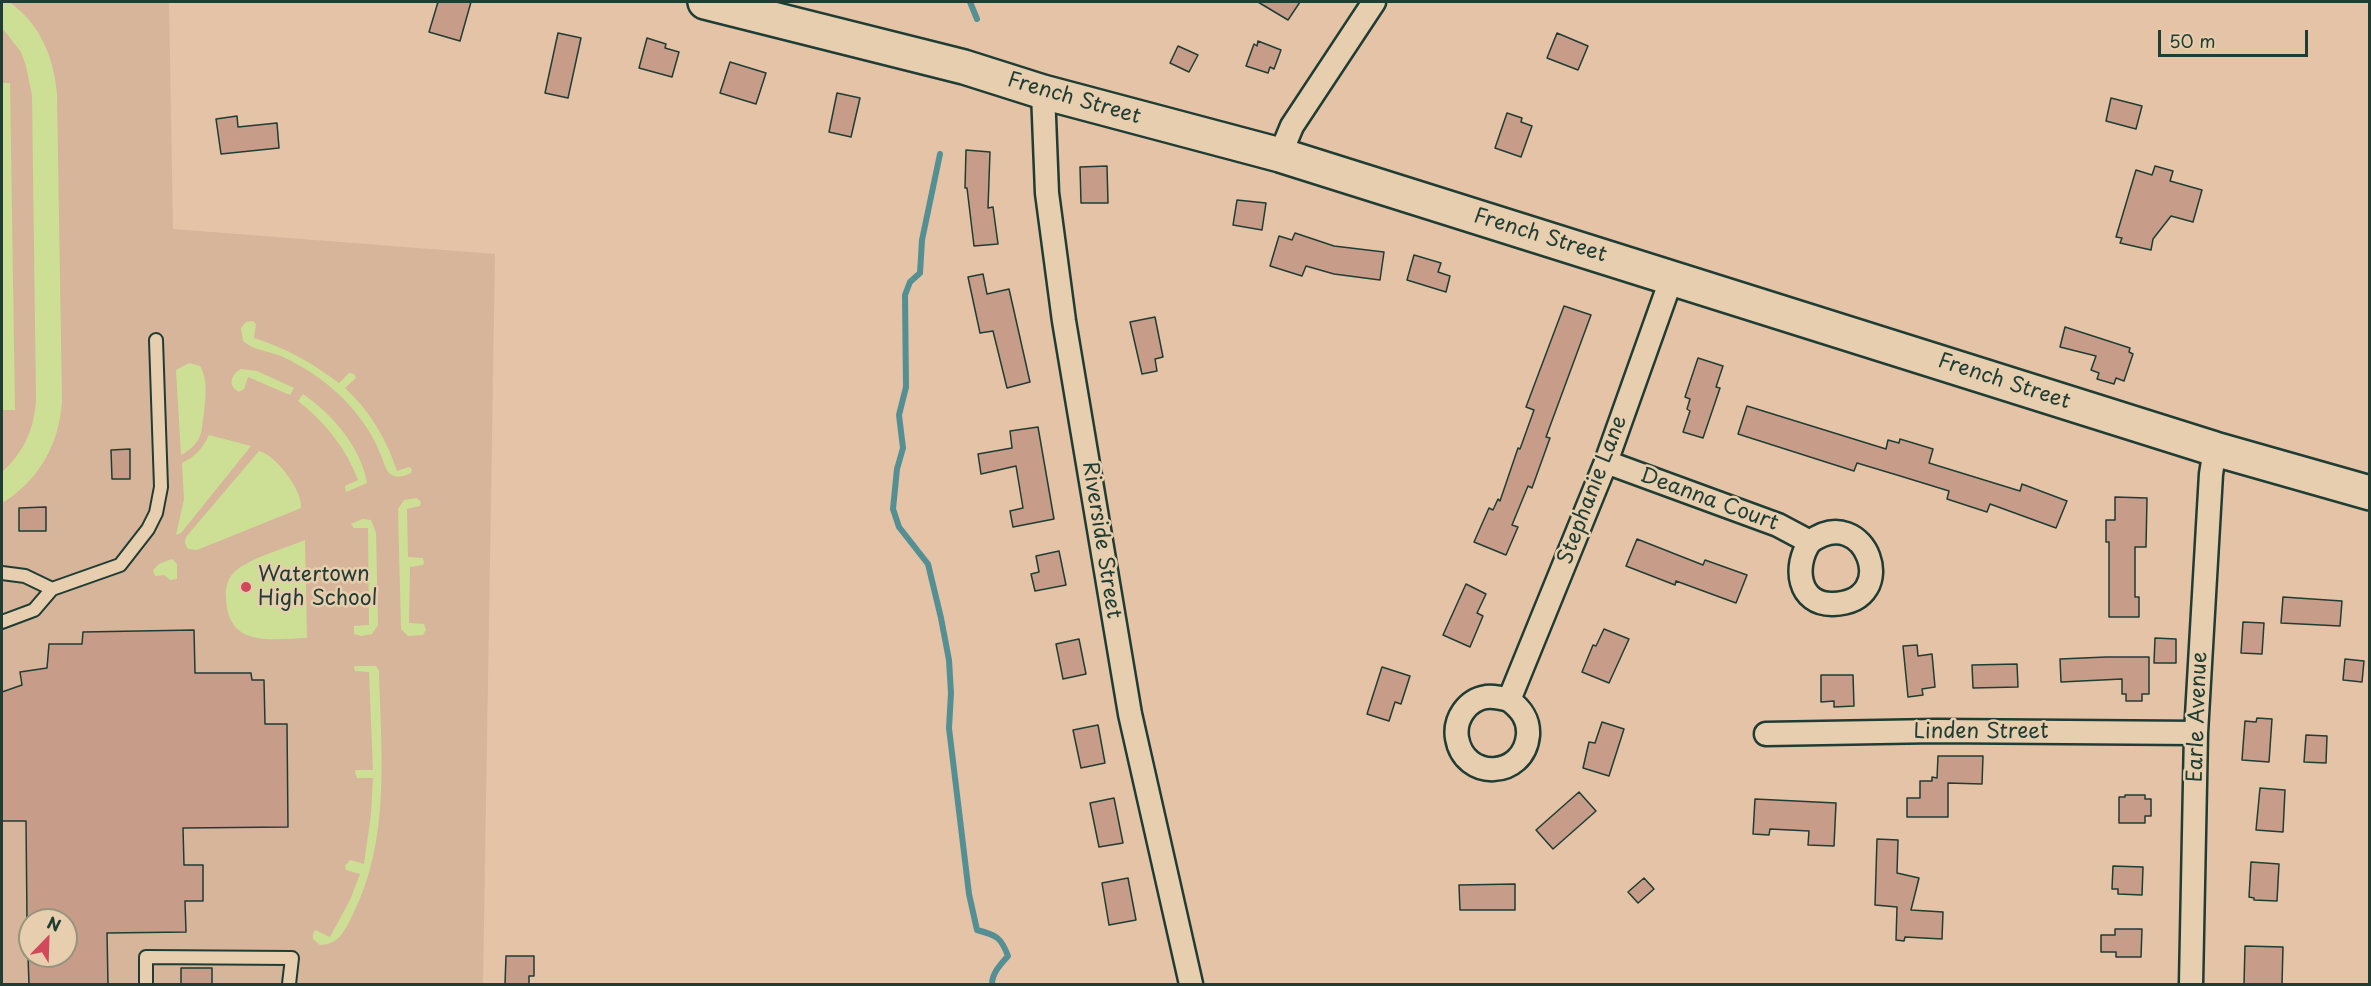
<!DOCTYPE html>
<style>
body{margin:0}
#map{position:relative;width:2371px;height:986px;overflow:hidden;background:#e4c3a6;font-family:"Playpen Sans",sans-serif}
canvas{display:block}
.frame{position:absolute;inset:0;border:3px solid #1f3d34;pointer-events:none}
.north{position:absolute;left:18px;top:908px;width:60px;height:60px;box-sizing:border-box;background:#e6ceae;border:2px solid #96947d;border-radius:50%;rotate:23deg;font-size:16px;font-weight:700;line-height:24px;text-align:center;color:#1f3d34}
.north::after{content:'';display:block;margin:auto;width:21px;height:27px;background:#d1495b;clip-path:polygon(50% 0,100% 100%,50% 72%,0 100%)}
.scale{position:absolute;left:2158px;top:30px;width:150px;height:27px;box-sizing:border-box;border:3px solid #1f3d34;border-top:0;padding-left:8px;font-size:18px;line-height:21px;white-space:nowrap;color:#1f3d34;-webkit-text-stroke:4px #e6ceae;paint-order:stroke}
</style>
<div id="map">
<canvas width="2371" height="986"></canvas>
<div class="frame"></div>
<div class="north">N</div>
<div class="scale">50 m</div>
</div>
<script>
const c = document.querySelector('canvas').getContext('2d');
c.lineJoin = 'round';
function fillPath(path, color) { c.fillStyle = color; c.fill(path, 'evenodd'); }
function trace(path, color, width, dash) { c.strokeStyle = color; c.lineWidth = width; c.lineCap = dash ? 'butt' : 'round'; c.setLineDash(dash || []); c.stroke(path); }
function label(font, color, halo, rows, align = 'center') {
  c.font = font + ' "Playpen Sans",sans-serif'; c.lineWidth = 5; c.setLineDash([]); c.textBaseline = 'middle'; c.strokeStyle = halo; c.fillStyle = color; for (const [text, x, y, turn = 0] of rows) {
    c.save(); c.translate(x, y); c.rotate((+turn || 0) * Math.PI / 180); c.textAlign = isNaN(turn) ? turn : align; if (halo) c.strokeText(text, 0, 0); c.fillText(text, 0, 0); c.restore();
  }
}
const built = new Path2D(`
 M2 2H169L173 229 495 254 483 984H2ZM30 920H66V956H30Z`);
const green = new Path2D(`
 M2 2H9C40 23 54 58 57 94L62 402C59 444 39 481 2 503V472C24 452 34 430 36 400L32 95 26 66 21 52 2 28Z
 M2 83H10L15 410H2Z
 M253 321 256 324 254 338C286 348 312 363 339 383L349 373 354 374 356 378 345 388C370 411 387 440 397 471L409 467 412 469 411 473C407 475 400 478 394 476 385 473 384 461 380 453 374 437 363 421 351 407 332 385 307 368 281 356 268 351 253 350 243 341L241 328 246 322Z
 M189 363 200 366C210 382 204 410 202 428 201 440 191 450 181 455L176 370Z
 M241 369 257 371 294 388 290 395 248 377 244 389 239 392C228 386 230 375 241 369Z
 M303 394C332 414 361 447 367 483L346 492 345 486 358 480C346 448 325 422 298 401Z
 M209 435 251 446 181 533 176 535 184 499 182 463C195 457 203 448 209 435Z
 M259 451C276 455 303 491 301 508L197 550 188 549 185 543 186 537Z
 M417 498 421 502 420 506 407 509 408 557 423 558 424 563 423 565 410 567 409 623 424 624 426 630 423 635 408 636 401 629 398 509 404 500Z
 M362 519 371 520 376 533 378 625 372 634 361 636 354 634V626L369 625 368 528H354L351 524Z
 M305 540 307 638C270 639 228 648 226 598 225 587 228 576 238 569 254 557 286 548 305 540Z
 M172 559 177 564V579L170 580 164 575 155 576 153 570 159 564Z
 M354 666H376L379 671C381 754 391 840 352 916 345 930 339 945 320 945L313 939V934L315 930 330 937 350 900 360 874 346 870 345 866 350 860 364 864 371 814 373 778H357L355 772 356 770H373L369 672 355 671Z`);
const stream = new Path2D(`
 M970 2 977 19
 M940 154 922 240 920 273 910 282 905 295 906 387 899 415 903 448 897 469 893 509 899 527 928 564 941 618 949 660 951 693 949 728 969 894 977 930C996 935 1001 937 1008 956 1001 964 992 973 992 984`);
const building = new Path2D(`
 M438 2H471L460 41 429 32Z
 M1258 2H1300L1288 20Z
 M558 33 581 38 568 98 545 93Z
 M1557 33 1588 46 1578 70 1547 58Z
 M647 38 666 44 665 48 679 52 672 77 639 68Z
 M1258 41 1281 50 1274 69 1270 67 1268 73 1246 66 1254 44 1257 46Z
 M1178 46 1198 55 1189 72 1170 63Z
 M730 62 766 73 756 104 720 93Z
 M837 93 860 98 851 137 829 132Z
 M2111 98 2142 106 2136 129 2106 121Z
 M1507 113 1522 118 1521 122 1532 126 1521 157 1495 148Z
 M237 116 238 127 277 123 279 148 221 154 216 119Z
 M966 150 990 152 988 208 993 207 998 244 974 246 967 188H965Z
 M1107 166 1108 203H1081L1080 167Z
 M2155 166 2173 171 2170 181 2202 190 2193 222 2171 216 2153 239 2151 250 2120 243 2122 238 2116 237 2136 170 2152 175Z
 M1237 200 1266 203 1262 230 1233 225Z
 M1295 233 1334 246 1384 252 1380 280 1334 274 1306 266 1302 276 1270 266 1279 236 1292 240Z
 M1414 255 1441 263 1438 272 1450 276 1446 292 1407 280Z
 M983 274 987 294 1009 289 1030 382 1007 388 993 331 980 333 968 277Z
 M1564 306 1591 315 1546 437 1550 438 1532 488 1528 486 1512 525 1518 527 1506 555 1474 542 1489 508 1493 510 1498 499 1500 501 1518 448 1520 449 1534 410 1526 407Z
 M1155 317 1163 357 1155 359 1157 371 1142 374 1130 322Z
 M2065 327 2130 348 2129 352 2133 354 2124 381 2116 378 2114 384 2097 379 2099 373 2091 370 2096 356 2060 347Z
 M1698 358 1723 366 1716 387 1720 388 1703 438 1683 432 1690 411 1687 409 1690 399 1685 397Z
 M1747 406 1886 449 1888 440 1899 443 1900 439 1933 449 1929 463 2020 491 2022 484 2067 501 2056 528 1990 504 1987 512 1947 499 1949 491 1897 475 1857 463 1854 471 1738 434Z
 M1038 427 1054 519 1013 527 1010 511 1023 508 1016 466 981 474 978 454 1012 448 1010 431Z
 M130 449V479H112L111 450Z
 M2115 497 2147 498 2146 547H2135V597H2139V617H2109V542H2106V520H2115Z
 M46 507V531H19V508Z
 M1637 539 1703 565 1705 560 1747 575 1736 603 1676 581 1675 585 1626 566Z
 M1059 551 1066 585 1035 591 1031 574 1039 572 1036 556Z
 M1466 584 1486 594 1477 613 1483 616 1470 647 1443 635Z
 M2283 597 2342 601 2340 626 2281 623Z
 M2243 622 2264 623 2262 654 2241 653Z
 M1604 629 1629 639 1609 683 1582 672 1593 645 1596 646Z
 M194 630 195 673H251L252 680H264L265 724H287L288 827 183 828 184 865H203V901H185L186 932 107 933 108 984H29L28 956H66V920H27L26 821H2V692L22 685 20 672 47 668 49 644H82L83 632Z
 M2155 638 2176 639V663H2154Z
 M1079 639 1086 674 1063 679 1056 644Z
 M1917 645 1918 656 1932 654 1935 687 1922 689 1923 695 1908 697 1903 646Z
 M2106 657H2149V694H2142V701H2126V694H2122V679L2061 682 2060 659Z
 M2345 659 2364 661 2362 682 2343 680Z
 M2017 664 2018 687 1973 688 1972 665Z
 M1382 667 1410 676 1401 704 1395 702 1389 721 1367 714Z
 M1821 675H1853L1854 706 1834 707V701L1821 702Z
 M2257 718 2272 719 2269 762 2242 760 2245 721 2256 722Z
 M1602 722 1624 729 1609 776 1583 768 1589 742 1595 743Z
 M1098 725 1105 763 1081 768 1073 730Z
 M2306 735 2327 736 2326 763 2304 762Z
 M1938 756H1983L1982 784 1948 783V817H1907V798H1920V781H1932V777L1937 778Z
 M2260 788 2285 790 2283 832 2256 830Z
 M1579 792 1596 811 1553 849 1536 830Z
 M2125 795H2145V799H2151V816H2145V823H2119V797H2125Z
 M1114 798 1123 843 1099 847 1090 803Z
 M1755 799 1836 803 1834 846 1808 845 1809 831 1770 829 1769 835 1753 834Z
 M1877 839 1898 840 1897 873 1919 878 1911 910 1943 912 1942 939 1905 937 1904 941 1896 940 1897 907 1875 905Z
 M2251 862 2279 864 2277 901 2254 900V898L2249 897Z
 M2113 866 2143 867 2142 895 2118 894V889H2112Z
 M1128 878 1136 920 1109 925 1102 883Z
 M1644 878 1654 889 1638 903 1628 892Z
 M1515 884V910H1460L1459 885Z
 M2115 929H2142L2141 957H2116V952H2101V935H2115Z
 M2245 946 2283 947 2282 984H2244Z
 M506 956H534V976H529V984H505Z
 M181 968H212V984H181Z`);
const lane = new Path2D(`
 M2 573 25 576 52 589
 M2 622 34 610 52 589 120 565 148 529 156 513 161 487 156 340
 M146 984V957L292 958 289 984`);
const street = new Path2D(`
 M1043 92 1047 193 1064 321 1130 714 1191 984
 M1280 155 1292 126 1374 2
 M1606 462 1778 525 1810 542C1793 566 1798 605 1833 604 1903 602 1865 501 1810 542
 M1509 700C1502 698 1494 696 1486 697 1467 700 1454 719 1457 738 1464 781 1524 779 1528 735 1529 719 1521 709 1509 700L1606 462 1672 277
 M1766 734 1936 731 2196 733
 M2191 984 2196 733 2211 474 2215 449`);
const secondary = new Path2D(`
 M705 2 964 67 1043 92 1280 155 2215 449 2370 493`);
const markers = [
 [246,587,6,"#d1495b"]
];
const streetNames = [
 ["French Street",1074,99,16],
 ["French Street",1540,236,17],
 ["French Street",2004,382,18],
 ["Stephanie Lane",1593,490,-69],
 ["Deanna Court",1709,500,20],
 ["Riverside Street",1101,540,81],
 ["Earle Avenue",2198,717,-88],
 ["Linden Street",1981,732]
];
const poiNames = [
 ["Watertown",258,575],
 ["High School",258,599]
];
fillPath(built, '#d7b59b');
fillPath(green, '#cddf94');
trace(stream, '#549093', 6);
fillPath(building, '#c79c88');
trace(building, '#1f3d34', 1.5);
trace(lane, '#1f3d34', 16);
trace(street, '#1f3d34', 27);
trace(secondary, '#1f3d34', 38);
trace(lane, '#e6ceae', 12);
trace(street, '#e6ceae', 22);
trace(secondary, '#e6ceae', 33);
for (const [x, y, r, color] of markers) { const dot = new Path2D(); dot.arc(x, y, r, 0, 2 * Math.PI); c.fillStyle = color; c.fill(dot); trace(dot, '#e6ceae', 2); }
label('21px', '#1f3d34', '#e6ceae', streetNames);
label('21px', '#1f3d34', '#e6ceae', poiNames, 'left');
</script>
